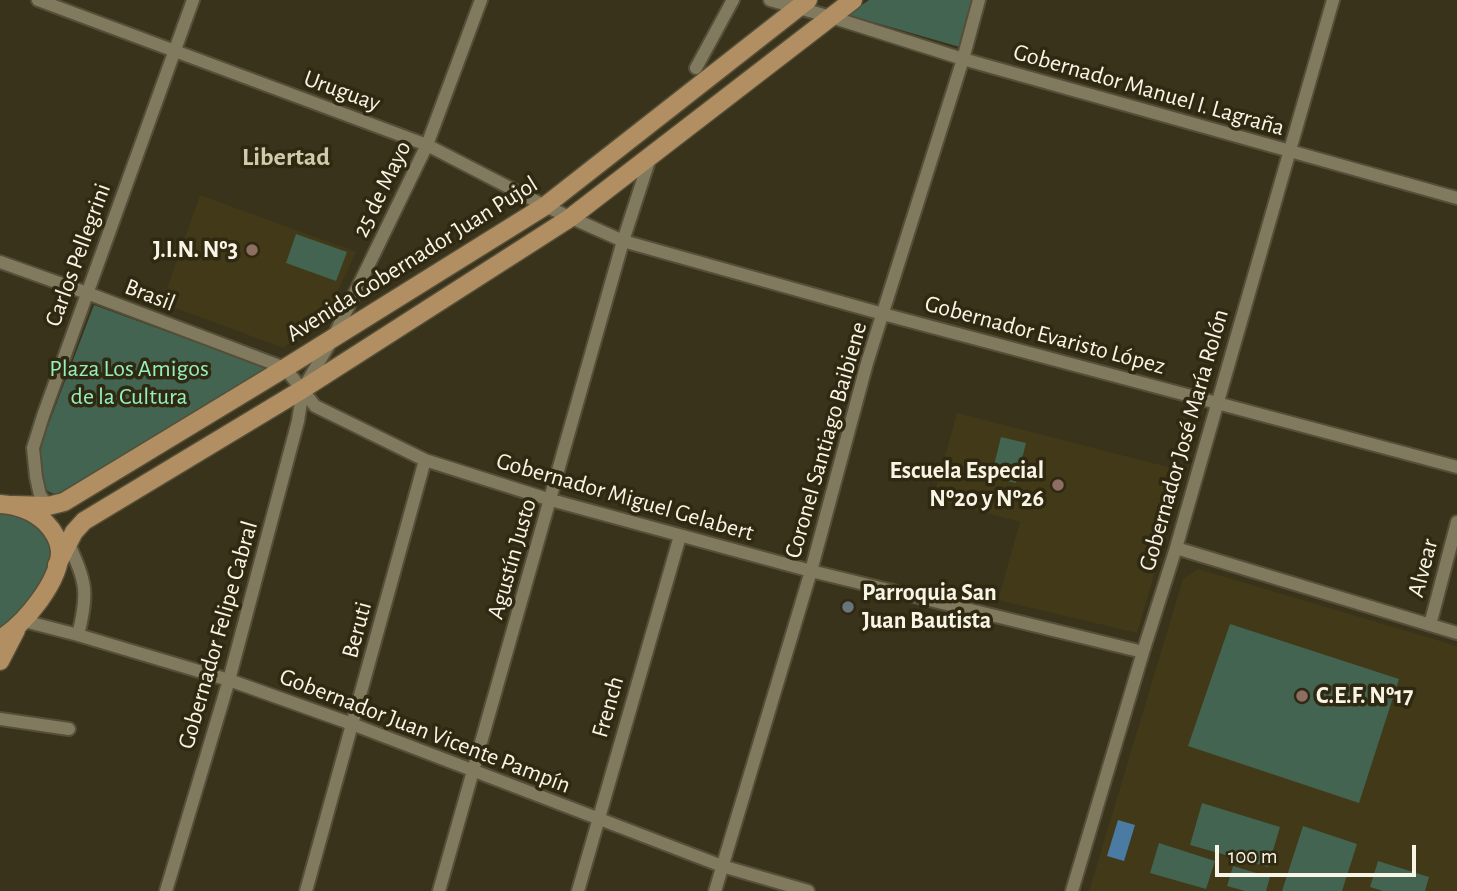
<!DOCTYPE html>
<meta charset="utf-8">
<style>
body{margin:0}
#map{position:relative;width:1457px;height:891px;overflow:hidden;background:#3a331b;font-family:"Alegreya Sans",sans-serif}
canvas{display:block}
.scale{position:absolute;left:1215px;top:845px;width:201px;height:32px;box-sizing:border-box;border:4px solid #f9f5e6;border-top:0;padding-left:9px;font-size:21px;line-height:24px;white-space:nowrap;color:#f9f5e6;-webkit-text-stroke:5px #302911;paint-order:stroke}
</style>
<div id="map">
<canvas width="1457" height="891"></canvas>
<div class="scale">100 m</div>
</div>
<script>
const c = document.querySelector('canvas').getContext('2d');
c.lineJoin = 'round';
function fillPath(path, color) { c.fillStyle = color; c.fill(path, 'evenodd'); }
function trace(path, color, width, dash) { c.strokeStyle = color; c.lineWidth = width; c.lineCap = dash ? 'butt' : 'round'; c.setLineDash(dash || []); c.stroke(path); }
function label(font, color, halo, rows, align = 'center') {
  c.font = font + ' "Alegreya Sans",sans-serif'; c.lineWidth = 7; c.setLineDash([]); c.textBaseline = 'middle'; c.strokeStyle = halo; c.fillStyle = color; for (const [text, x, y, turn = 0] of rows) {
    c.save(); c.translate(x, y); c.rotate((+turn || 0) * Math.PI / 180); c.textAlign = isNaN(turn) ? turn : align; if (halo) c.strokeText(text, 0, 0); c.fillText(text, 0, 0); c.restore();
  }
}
const built = new Path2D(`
 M200 195 356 252 325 318 283 348 162 303Z
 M957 413 1184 471 1137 633 998 600 1020 522 933 499Z
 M1198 569 1457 646V891H1089L1183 579Z`);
const green = new Path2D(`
 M869 0H973L960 47 848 15Z
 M296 234 347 252 336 281 286 263Z
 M94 305 269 369 61 495C56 494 50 494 46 489 39 481 39 454 41 444Z
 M1001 437 1026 443 1016 483 991 477Z
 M0 510C10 513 24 514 32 520 38 523 43 531 46 537 62 572 24 609 0 630Z
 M1230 624 1399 679 1359 803 1188 746Z
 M1202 803 1280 827 1268 867 1190 845Z
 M1303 826 1357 844 1342 891H1282Z
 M1159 843 1215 861 1206 889 1150 873Z
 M1378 861 1429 877 1425 891H1383L1370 887Z
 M1233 866 1270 877 1266 891H1245L1227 886Z`);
const water = new Path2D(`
 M1118 820 1135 825 1124 861 1107 856Z`);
const minor = new Path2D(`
 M38 0 427 145 545 206 623 241 883 314 1457 467
 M770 0 831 17 963 59 1457 198
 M696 68 733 0
 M0 262 87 293 285 368 315 406 425 460 551 500 811 571 1143 652
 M48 509V506L40 495 36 477 33 448 43 416 193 0
 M68 542C86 583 89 591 78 635
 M1176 548 1457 633
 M24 621 78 635 229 680 352 724 722 866 808 891
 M1430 625 1457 522
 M0 719 69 729
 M166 891 229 680 298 421 303 389 333 338 427 145 481 0
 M306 891 425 460
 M439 891 623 241 650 158
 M578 891 680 536
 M715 891 811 571 867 363 963 59 979 0
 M1072 891 1143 652 1176 548 1333 0`);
const primary = new Path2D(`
 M0 504C17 505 32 510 45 522 52 529 59 540 60 551 60 581 25 624 0 639
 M13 505 48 506 64 502 285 368 545 206 808 0
 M57 565 74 532 84 521 303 389 570 218 853 0
 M0 661 16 630`);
const markers = [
 [252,250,7,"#8d6e63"],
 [1058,485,7,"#8d6e63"],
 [848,607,7,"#6b7280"],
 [1302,696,7,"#8d6e63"]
];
const streetNames = [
 ["Gobernador Manuel I. Lagraña",1149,90,16],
 ["Uruguay",342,91,20],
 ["25 de Mayo",382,189,-64],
 ["Carlos Pellegrini",78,255,-70],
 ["Avenida Gobernador Juan Pujol",412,259,-32],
 ["Brasil",150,295,21],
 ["Gobernador Evaristo López",1045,335,15],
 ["Coronel Santiago Baibiene",826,440,-74],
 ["Gobernador José María Rolón",1184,440,-74],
 ["Gobernador Miguel Gelabert",625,497,16],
 ["Agustín Justo",512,559,-74],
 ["Alvear",1423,568,-75],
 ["Beruti",357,630,-75],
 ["Gobernador Felipe Cabral",218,635,-74],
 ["French",608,707,-74],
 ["Gobernador Juan Vicente Pampín",425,731,21]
];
const poiNames = [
 ["J.I.N. Nº3",238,250],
 ["Escuela Especial",1044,471],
 ["Nº20 y Nº26",1044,499],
 ["Parroquia San",862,593,"left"],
 ["Juan Bautista",862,621,"left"],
 ["C.E.F. Nº17",1316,696,"left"]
];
const parkNames = [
 ["Plaza Los Amigos",129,369],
 ["de la Cultura",129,397]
];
const neighbourhoodNames = [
 ["Libertad",286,157]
];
fillPath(built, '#413918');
fillPath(green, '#426451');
fillPath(water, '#4a7ba2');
trace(minor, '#554f39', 16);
trace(primary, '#554f39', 21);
trace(minor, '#817a5f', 12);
trace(primary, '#b18f63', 18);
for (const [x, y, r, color] of markers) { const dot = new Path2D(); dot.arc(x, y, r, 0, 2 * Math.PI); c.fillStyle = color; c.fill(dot); trace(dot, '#302911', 2.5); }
label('24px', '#f9f5e6', '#302911', streetNames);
label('bold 24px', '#f9f5e6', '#302911', poiNames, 'right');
label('24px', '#94efbf', '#302911', parkNames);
label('bold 26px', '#d2caad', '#302911', neighbourhoodNames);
</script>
